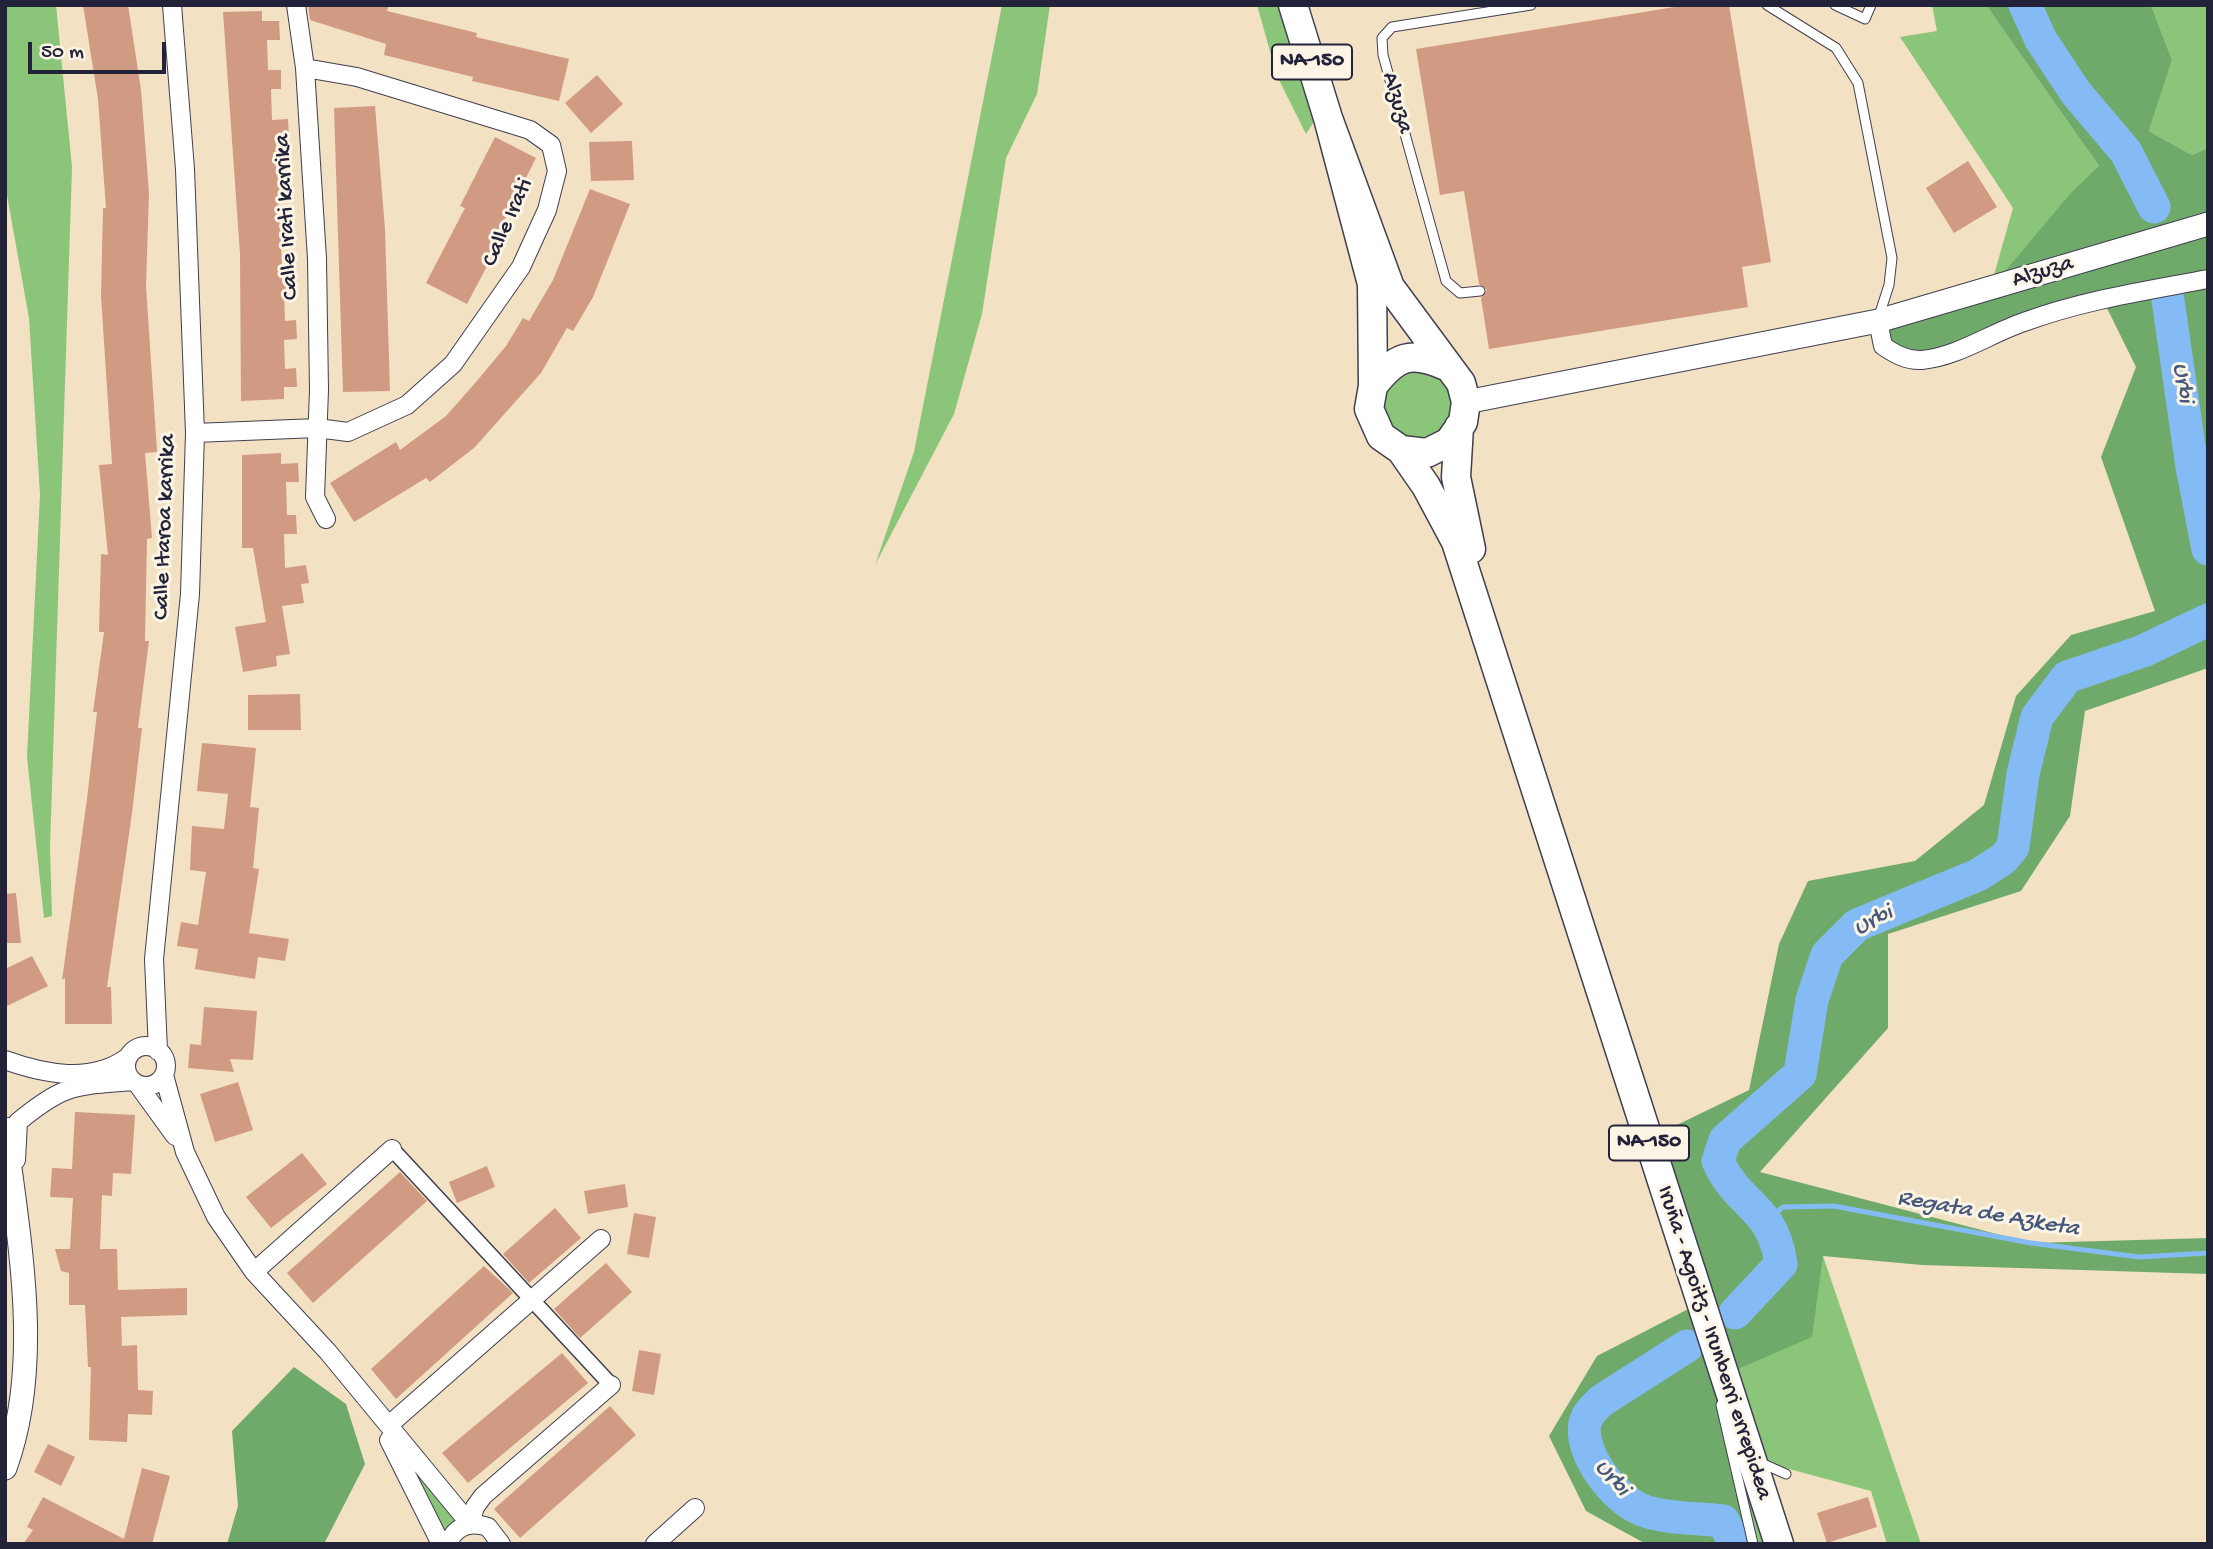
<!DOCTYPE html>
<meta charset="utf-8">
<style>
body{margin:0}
#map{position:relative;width:2213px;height:1549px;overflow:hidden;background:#f3e1c4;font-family:"Gochi Hand",sans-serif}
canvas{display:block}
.frame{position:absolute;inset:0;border:7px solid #22223b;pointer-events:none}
.scale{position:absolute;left:28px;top:42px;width:138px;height:32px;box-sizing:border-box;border:4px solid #22223b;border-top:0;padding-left:9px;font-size:21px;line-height:24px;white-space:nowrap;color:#22223b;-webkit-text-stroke:5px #fcf5e5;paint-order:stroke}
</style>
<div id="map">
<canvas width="2213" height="1549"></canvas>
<div class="frame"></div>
<div class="scale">50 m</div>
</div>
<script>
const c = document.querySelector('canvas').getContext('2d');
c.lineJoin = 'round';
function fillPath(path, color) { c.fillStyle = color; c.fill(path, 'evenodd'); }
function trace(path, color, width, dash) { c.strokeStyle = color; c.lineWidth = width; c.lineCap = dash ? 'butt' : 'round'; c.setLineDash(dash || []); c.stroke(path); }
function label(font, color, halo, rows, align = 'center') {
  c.font = font + ' "Gochi Hand",sans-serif'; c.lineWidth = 6; c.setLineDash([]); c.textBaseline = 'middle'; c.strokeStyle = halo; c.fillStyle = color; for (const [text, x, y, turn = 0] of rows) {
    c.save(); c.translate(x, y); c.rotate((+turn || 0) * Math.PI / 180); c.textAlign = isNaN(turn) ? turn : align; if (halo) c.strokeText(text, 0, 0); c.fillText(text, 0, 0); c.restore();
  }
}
const green = new Path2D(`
 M5 5H56L72 167 50 848 52 916 44 918 27 757 40 495 29 318 5 184Z
 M1002 5H1050L1037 94 1006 158 982 314 954 414 875 565 914 452Z
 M1257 5H1280L1315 120 1306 134 1277 76Z
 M1932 5H1986L2099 166 1990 289 2013 208 1900 37 1937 31Z
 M2151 5H2208V148L2192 155 2149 131 2172 60Z
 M1384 405a34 34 0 1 1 68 0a34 34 0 1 1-68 0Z
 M1823 1256 1921 1544H1887L1871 1491 1752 1459 1762 1544H1724L1735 1313Z
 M406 1457 464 1519 441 1542Z`);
const forest = new Path2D(`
 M1986 5H2151L2172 60 2149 131 2192 155 2208 148V668L2085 711 2070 816 2021 891 1888 934V1028L1760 1172 2031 1243 2208 1238V1274L1922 1265 1823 1256 1812 1337 1724 1375 1703 1312 1755 1544H1646L1586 1511 1549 1436 1597 1356 1700 1303 1648 1139 1749 1090 1779 944 1808 881 1915 861 1984 805 2016 696 2071 635 2155 611 2101 457 2136 367 2102 298 1948 353 1899 357 1878 321 1990 289 2071 193 2099 166Z
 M294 1367 346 1404 365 1464 324 1544H227L238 1506 232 1431Z`);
const stream = new Path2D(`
 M1767 1220 1783 1207 1834 1206 2031 1243 2139 1257 2208 1253`);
const river = new Path2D(`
 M2025 5 2041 40 2076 93 2126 152 2154 207
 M2168 300 2192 467 2208 549
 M1735 1313 1781 1264C1773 1205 1738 1207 1718 1161L1725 1140 1800 1074 1812 1000 1827 955 1857 925 1978 875 2003 859 2013 847 2023 774 2037 717 2067 677 2143 651 2208 620
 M1687 1346 1601 1401C1595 1407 1587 1414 1585 1423 1579 1453 1614 1499 1642 1510 1666 1519 1698 1518 1723 1521L1735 1544`);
const building = new Path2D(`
 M83 5H128L141 90 149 193 146 286 157 452 145 453 152 538 147 539 145 641H149L138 728H142L132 813 107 987H111L112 1024H65V978L62 980 87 799 97 712H93L104 632H99L101 554 108 555 99 465 112 464 101 296 103 208H106L98 99Z
 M308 5H389L387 11 477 33 476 37 569 59 559 101 472 81 473 77 384 55 386 44 310 20Z
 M1687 5H1729L1771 262 1742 267 1748 307 1489 349 1481 298 1487 290 1479 284 1464 191 1440 195 1416 49Z
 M262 11V21H279L280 40H267L268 70H281V89H271L272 120 288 119 289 138 276 139 277 171H290L291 190H278L279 221H293L294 240H281L282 270H296L297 289H284L285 321 296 320 297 339 284 340 285 369 296 368 297 387H284V399L241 401 240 254 223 12Z
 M597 75 623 104 591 133 565 103Z
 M375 106 385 229 390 391 343 392 334 108Z
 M495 137 536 158 498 233 503 236 467 304 426 283 465 208 460 206Z
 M632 141 634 180 591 181 589 142Z
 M1968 161 1997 207 1954 233 1926 188Z
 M590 189 630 204 593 297 573 331 567 328 541 373 474 448 430 482 426 478 354 522 330 483 396 442 400 450 446 416 476 382 506 346 523 318 529 321 553 280Z
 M281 453V464L298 463 299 482H286L287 515H296L297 534H284L285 568 306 565 309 583 301 584 304 603 282 606 290 654 276 656 277 666 243 672 235 627 266 622 253 548H242V455Z
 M300 694 301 730H248V695Z
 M202 743 256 748 250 807 259 808 253 868 259 869 249 933 289 939 285 961 258 957 255 979 195 969 198 949 177 946 181 922 198 925 206 872 190 870 192 826 224 829 228 794 197 791Z
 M16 893 21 943H5V894Z
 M32 956 48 986 5 1007V969Z
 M204 1007 257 1011 253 1060 230 1059 234 1072 188 1068 190 1044 201 1045Z
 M238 1082 253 1130 215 1142 200 1094Z
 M75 1112 135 1115 131 1174 113 1173 112 1196 102 1195 100 1249H117L118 1290 187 1288V1315L121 1317 122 1346 137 1345 138 1390 153 1391 152 1415 128 1414 127 1442 89 1440 91 1367H88L85 1305H69V1273L61 1271 55 1249H70L73 1198 50 1197 52 1168 72 1169Z
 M302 1153 327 1184 271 1228 246 1197Z
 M487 1166 495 1187 457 1203 449 1182Z
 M400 1172 427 1201 313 1303 287 1273Z
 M625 1184 628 1207 588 1214 584 1191Z
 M555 1208 581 1238 529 1283 503 1254Z
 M634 1213 656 1217 649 1258 627 1254Z
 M606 1263 632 1292 580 1338 554 1309Z
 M484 1266 513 1293 396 1399 371 1369Z
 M639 1350 661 1354 654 1395 632 1391Z
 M562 1353 588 1383 468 1483 442 1453Z
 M610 1406 636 1435 520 1538 494 1509Z
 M48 1444 75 1457 61 1486 34 1472Z
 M142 1468 170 1476 152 1544H23L33 1530 27 1527 43 1497 124 1539Z
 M1868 1497 1877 1527 1827 1543 1817 1513Z`);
const service = new Path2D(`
 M1767 5 1836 48 1858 83 1892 258 1889 285 1878 319
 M1835 5 1865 19 1871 5
 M1480 291 1460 293 1446 281 1383 55 1382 38 1392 27 1531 5
 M1721 1405 1753 1544
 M1759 1462 1786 1474`);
const pedestrian = new Path2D(`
 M392 1149 611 1385`);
const minor = new Path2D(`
 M296 5 305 68 317 259 319 390 315 497 326 519
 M1878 321 1883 346C1895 354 1907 361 1922 360 1957 357 1991 333 2024 322 2084 300 2145 291 2208 279
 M195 433 317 428 348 432 407 405 453 364 521 267 547 210 557 171 551 145 530 130 357 77 305 68
 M126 1066a20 20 0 1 1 40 0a20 20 0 1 1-40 0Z
 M158 1051 154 959 190 594 195 433 185 169 172 5
 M5 1060C44 1074 92 1084 128 1057
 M164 1075 185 1152 216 1217 254 1272 328 1352 470 1524
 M138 1085 175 1136
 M16 1160 18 1122C65 1083 75 1086 133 1081
 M254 1272 392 1149
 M389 1425 601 1239
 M389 1440 441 1544
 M470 1524 475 1507 483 1496 611 1385
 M448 1544C455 1526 470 1521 488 1527L501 1544
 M655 1544 695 1508`);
const tertiary = new Path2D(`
 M1466 402 1878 321 2208 224
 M5 1129C18 1238 44 1361 5 1468`);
const primary = new Path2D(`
 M1293 5 1328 118 1372 284 1373 386 1369 409 1381 436 1401 450 1427 453 1449 442 1463 422 1466 402 1461 383 1390 287 1328 118
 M1373 386C1396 356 1410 350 1446 366
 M1459 427 1456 477 1471 549
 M1401 450 1426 486 1456 542 1779 1544`);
const shields = [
 [1312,62,80],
 [1649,1143,80]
];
const shieldNames = [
 ["NA-150",1312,62],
 ["NA-150",1649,1143]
];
const streetNames = [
 ["Alzuza",1396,103,74],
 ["Calle Irati karrika",288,217,-93],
 ["Calle Irati",509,223,-66],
 ["Alzuza",2043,273,-17],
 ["Calle Itaroa karrika",166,527,-88],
 ["Iruña - Agoitz - Irunberri errepidea",1713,1343,72]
];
const waterNames = [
 ["Urbi",2181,383,81],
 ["Urbi",1874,922,-28],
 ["Regata de Azketa",1988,1215,10],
 ["Urbi",1611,1479,48]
];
fillPath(green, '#8ac57a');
fillPath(forest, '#6faa6a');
trace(stream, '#85bbf4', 5);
trace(river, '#85bbf4', 33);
fillPath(building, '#d19a82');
trace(service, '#413f50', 11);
trace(pedestrian, '#413f50', 17);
trace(minor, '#413f50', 20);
trace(tertiary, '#413f50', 25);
trace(primary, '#413f50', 31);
trace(service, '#fff', 9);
trace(pedestrian, '#fff', 14);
trace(minor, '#fff', 18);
trace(tertiary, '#fff', 23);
trace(primary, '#fff', 28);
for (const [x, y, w] of shields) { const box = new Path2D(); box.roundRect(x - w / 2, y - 17.5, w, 35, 5); c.fillStyle = '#fcf5e5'; c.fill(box); trace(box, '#22223b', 2); }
label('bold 21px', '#22223b', null, shieldNames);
label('23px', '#22223b', '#fcf5e5', streetNames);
label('italic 24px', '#45587c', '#fcf5e5', waterNames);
</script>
